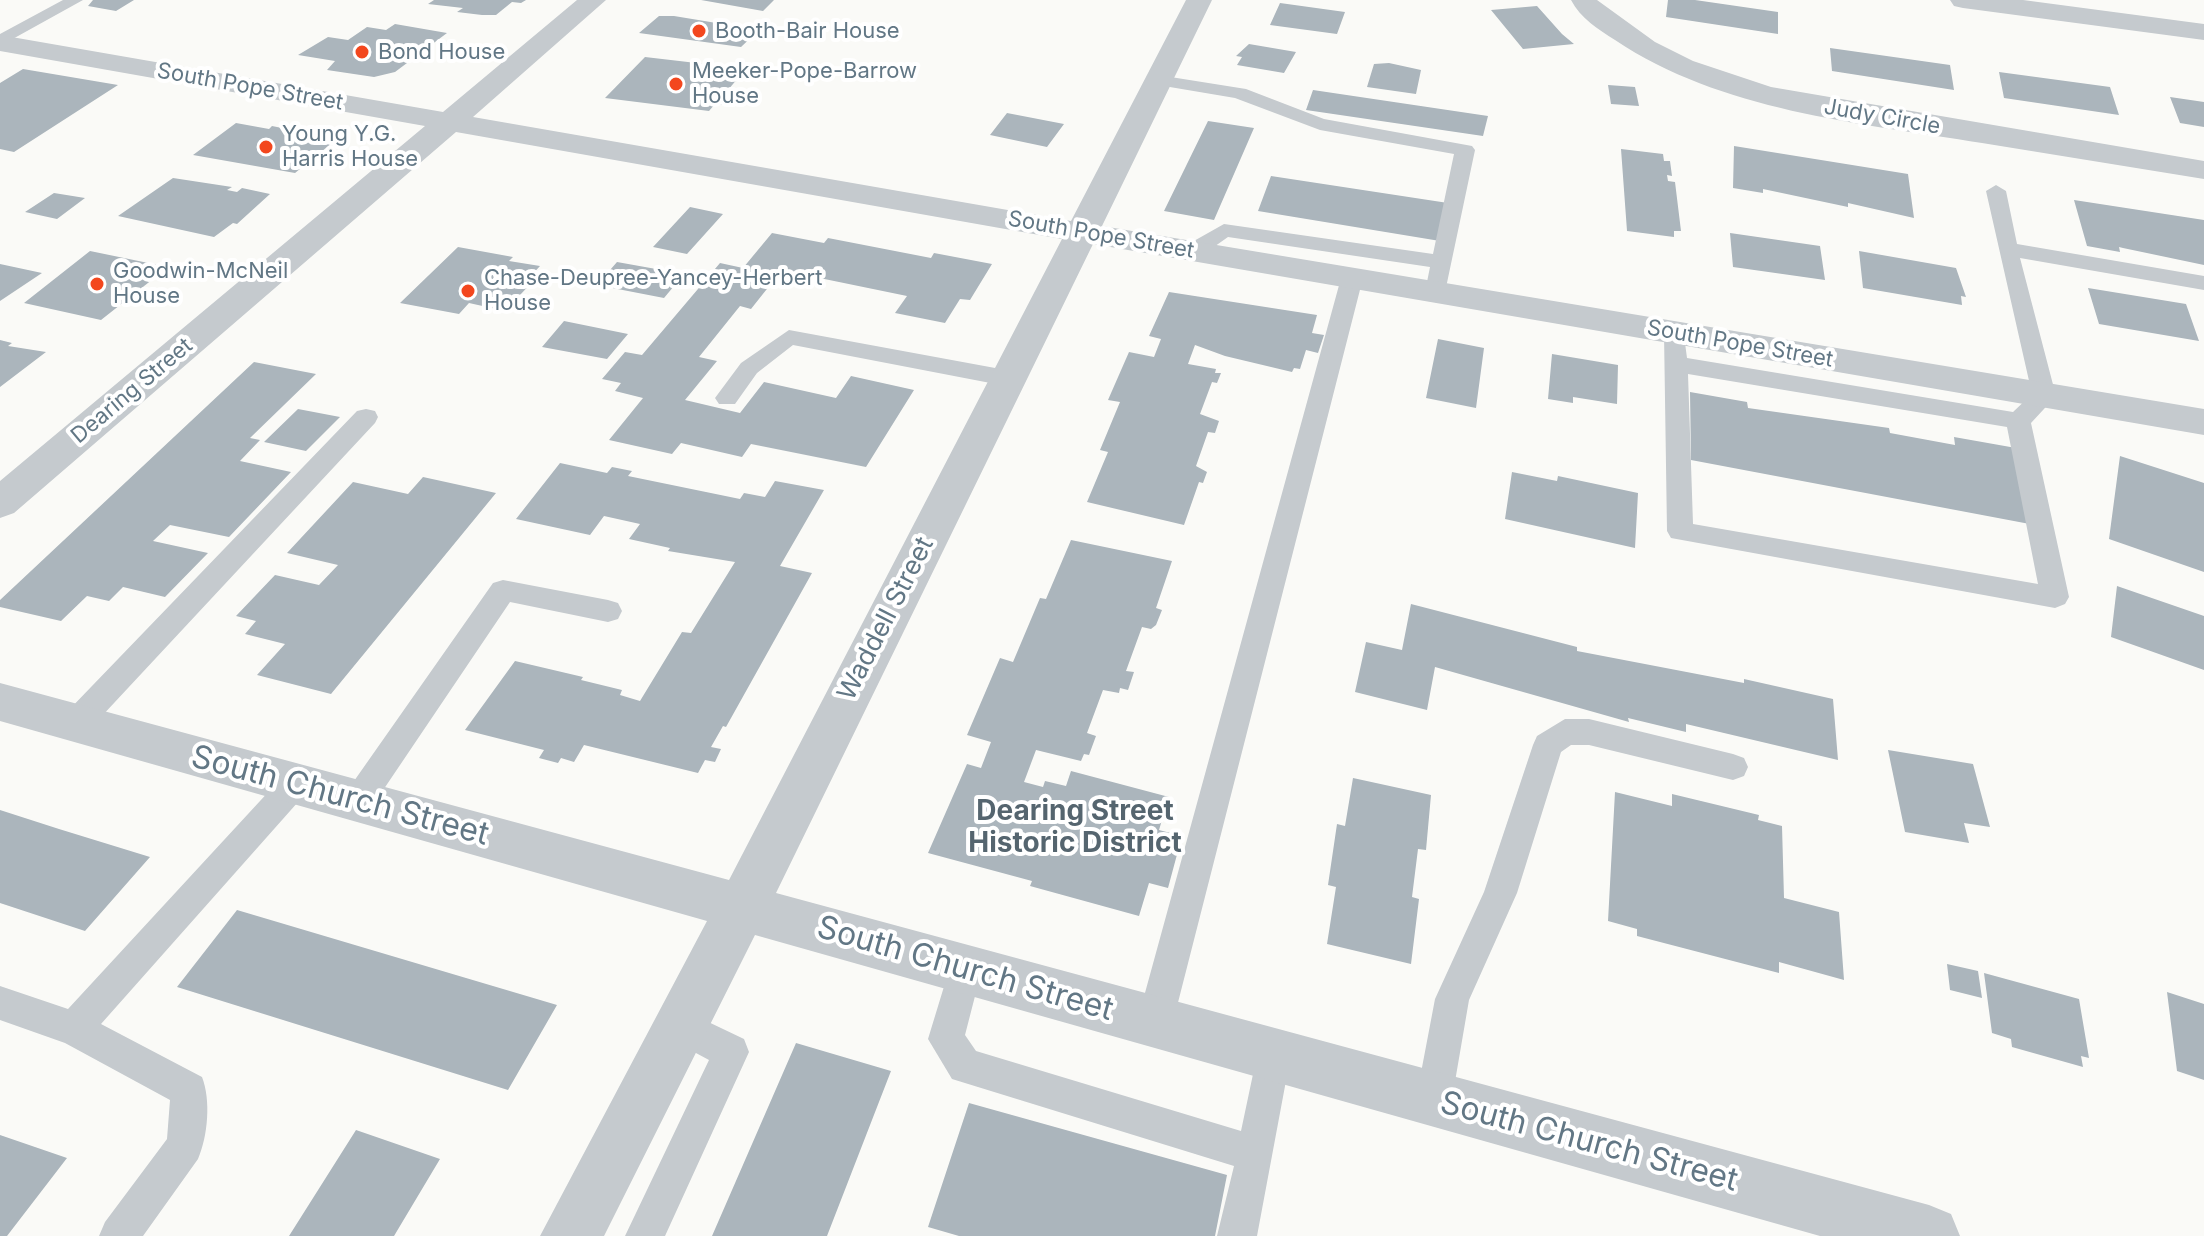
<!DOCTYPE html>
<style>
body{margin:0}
canvas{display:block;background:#fafaf7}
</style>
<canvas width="2204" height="1236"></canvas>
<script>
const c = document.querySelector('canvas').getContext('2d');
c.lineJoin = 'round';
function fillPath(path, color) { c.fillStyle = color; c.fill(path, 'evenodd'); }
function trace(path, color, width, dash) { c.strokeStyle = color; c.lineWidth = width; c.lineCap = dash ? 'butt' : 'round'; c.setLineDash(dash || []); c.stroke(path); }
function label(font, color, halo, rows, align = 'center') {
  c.font = font + ' Inter,sans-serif'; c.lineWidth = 8; c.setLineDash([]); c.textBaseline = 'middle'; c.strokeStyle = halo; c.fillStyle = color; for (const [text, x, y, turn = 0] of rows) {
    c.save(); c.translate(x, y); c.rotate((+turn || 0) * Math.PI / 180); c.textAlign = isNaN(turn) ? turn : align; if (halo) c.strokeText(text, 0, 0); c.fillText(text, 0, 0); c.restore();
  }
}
const building = new Path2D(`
 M93 0H134L116 11 88 6Z
 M434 0H526L521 3 512 2 496 15H482L457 12 463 8 428 4Z
 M701 0H774L763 11Z
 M1668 0H1695L1778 12V34L1666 17Z
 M1280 3 1345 12 1337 34 1270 25Z
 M1537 6 1562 34 1574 44 1523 49 1491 10Z
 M659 16H674L759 30 741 47 639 33Z
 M395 24 447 33 395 72 374 77 327 70 335 61 298 55 328 37 348 40 367 27 386 30Z
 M1249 44 1296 52 1284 73 1237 65 1242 57 1236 56Z
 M1830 48 1950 65 1954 90 1832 71Z
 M645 57 705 64 698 73 738 78 728 90 736 91 723 105 715 104 709 111 605 98Z
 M1389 63 1421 70 1416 94 1367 87 1374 64Z
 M23 69 118 85 14 152 0 149V83Z
 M1999 72 2110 87 2119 115 2004 98Z
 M1608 85 1635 87 1639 106 1611 104Z
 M1313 90 1488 116 1483 136 1306 110Z
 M2170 97 2204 102V127L2180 123Z
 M1007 113 1064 124 1047 147 990 135Z
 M1208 121 1254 128 1214 220 1164 211Z
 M236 123 269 129 272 126 337 139 295 173 193 155Z
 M1734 146 1908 174 1914 218 1848 203V207L1763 189V193L1733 188Z
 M1621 149 1663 154 1664 161H1670L1672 176 1667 175 1668 181 1675 182 1681 231H1674V237L1627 231Z
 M1271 176 1448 203 1440 241 1258 211Z
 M173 178 232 187 227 190 237 192 242 188 270 194 237 224 233 223 214 237 118 216Z
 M54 193 85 198 57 219 25 212Z
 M2074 200 2204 220V265L2123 248 2119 247 2120 252 2087 246Z
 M690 207 723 214 687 254 653 247Z
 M772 233 824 243 828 238 931 258 934 253 992 264 970 300 960 299 945 323 895 313 907 296 805 275 802 280 778 275 751 309 740 306 699 357 717 361 685 400 740 413 764 382 836 398 851 376 914 390 866 467 751 444 742 457 681 443 672 454 609 440 643 398 615 391 621 383 602 379 625 352 642 355 720 263 743 268Z
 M1730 233 1820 246 1825 280 1733 267Z
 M458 247 513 257 509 261 540 266 529 278 535 279 505 311 469 303 459 314 400 303Z
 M90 251 158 265 141 277 153 279 101 320 24 303Z
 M1859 251 1956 268 1966 297 1961 296 1962 305 1863 288Z
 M617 262 684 274 664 298 597 285Z
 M0 264 42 273 0 301Z
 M2088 288 2186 304 2199 341 2099 324Z
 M1169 292 1317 315 1312 333 1324 335 1318 353 1306 350 1300 369 1294 368 1292 372 1225 356 1195 345 1188 364 1216 369 1215 373H1221L1217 383 1212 382 1200 414 1219 421 1215 433 1208 432 1196 466 1207 472 1203 483 1199 482 1184 525 1087 502 1108 452 1100 450 1120 402 1108 400 1129 352 1154 357 1161 339 1149 336Z
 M564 321 628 334 607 359 542 347Z
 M1438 339 1484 348 1476 408 1426 398Z
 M0 340 12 343 8 346 46 352 0 387Z
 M1552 354 1618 365 1617 404 1573 397V403L1548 399Z
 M254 362 316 374 250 438 260 440 240 461 291 472 229 537 170 525 153 541 208 553 165 597 123 587 109 601 87 596 61 621 0 607V600Z
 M1690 392 1747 402 1748 408 1889 428 1890 433 1955 445 1954 437 2016 448 2035 525 1691 460Z
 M298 409 340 417 306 451 264 442Z
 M2120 456 2204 483V572L2109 539Z
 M560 463 607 473 612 467 632 471 628 476 740 499 744 493 765 497 775 481 824 490 780 566 812 573 726 727 723 726 711 747 721 749 715 762 705 760 698 773 584 745 574 762 561 758 558 763 539 758 544 750 465 730 515 661 583 677 581 680 622 690 620 695 640 701 682 632 691 633 735 562 668 551 670 548 629 539 640 524 604 516 590 535 516 519Z
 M1512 472 1557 481 1558 476 1638 493 1635 548 1505 519Z
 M423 477 496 493 331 694 257 675 285 644 245 634 256 621 236 616 275 575 319 585 338 565 287 553 353 482 408 494Z
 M1071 540 1172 561 1156 608 1162 610 1156 625 1151 629 1142 627 1126 671 1134 672 1128 690 1120 688 1119 693 1103 690 1087 733 1096 736 1089 755 1084 754 1081 761 1036 750 1024 782 1043 787 1045 781 1066 786 1071 771 1169 797 1159 830 1182 836 1168 888 1149 883 1139 916 1030 886 1032 881 928 853 967 764 981 768 991 742 967 735 1000 658 1013 662 1040 598 1046 599Z
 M2117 586 2204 616V670L2111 637Z
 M1411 604 1577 647V651L1744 683V679L1833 699 1838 760 1686 724V732L1628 718 1629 722 1435 667 1427 710 1355 692 1366 642 1402 650Z
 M1888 750 1973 764 1990 827 1964 823 1969 843 1905 832Z
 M1353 778 1431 795 1426 850 1418 849 1412 897 1419 899 1411 964 1327 944 1336 887 1328 885 1337 824 1345 826Z
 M1615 792 1672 806V794L1759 815 1758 820 1782 826 1784 898 1839 912 1844 980 1779 962V973L1637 936V929L1608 921Z
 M0 810 59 829 150 857 85 931 0 903Z
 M237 910 466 978 557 1005 508 1090 177 987Z
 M1947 964 1978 971 1982 998 1950 990Z
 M1984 973 2079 999 2089 1058 2081 1056 2083 1067 2012 1047 2011 1039 1992 1033Z
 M2167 992 2204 1004V1080L2177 1071Z
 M796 1043 891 1071 827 1236H712Z
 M969 1103 1227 1175 1215 1236H959L928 1227Z
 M356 1130 440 1159 394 1236H289Z
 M0 1135 67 1158 7 1236H0Z`);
const service = new Path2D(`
 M63 0H83L0 46V34Z
 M1158 75 1246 89 1324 119 1472 146 1475 150 1444 297 1436 299 1425 292 1430 267 1228 237 1201 256H1185L1182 251 1185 246 1224 224 1433 254 1454 154 1320 130 1235 98 1152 84V76Z
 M1996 185 2006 191 2017 244 2204 276V290L2020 258 2056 396 2031 423 2069 597 2065 604 2055 608 1671 538 1667 531 1664 333 1667 328H1683L1687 358 2013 412 2032 394 1986 191ZM1688 374 2007 427 2038 584 1693 524Z
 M1352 271 1363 278 1173 1022 1167 1034 1155 1039 1143 1034 1137 1022 1341 278Z
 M789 330 1006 370 1018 378 1006 386 793 345 757 373 735 404H719L715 398 741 363Z
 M366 409 375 411 378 417 375 423 87 732 76 735 65 732 61 723 65 714 357 411Z
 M503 580 608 600 618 603 622 611 618 619 608 622 510 602 369 811 358 815 347 811 342 801 347 791 493 583Z
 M1565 719H1589L1733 754 1744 758 1748 767 1744 776 1733 780 1589 745H1571L1561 752 1517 893 1469 1000 1452 1099 1447 1112 1434 1117 1421 1112 1416 1099 1435 999 1484 892 1533 745 1537 736Z
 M295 771 306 775 311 784 306 793 101 1024 202 1077C211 1100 208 1136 198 1159L143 1236H99L105 1222 167 1139 170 1100 65 1043 0 1020V986L68 1009 284 775Z
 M965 953 977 957 982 969 965 1035 976 1051 1241 1131 1260 1041 1273 1036 1286 1041 1291 1054 1257 1236H1217L1234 1166 952 1079 928 1039 953 957Z
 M679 1008 744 1039 749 1052 665 1236H625L709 1060 666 1037 661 1025 666 1013Z`);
const minor = new Path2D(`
 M577 0H606L473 117 1071 221 1186 0H1212L1102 226 2204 409V435L1093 244 776 893 1929 1205 1951 1214 1960 1236H1820L755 935 604 1236H540L707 921 0 721V683L729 880 1062 239 456 132 14 513 0 518V481L425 126 0 51V35L443 112Z
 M1571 0H1597L1655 42 1693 61 1771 87 2204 161V179C2130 167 2056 155 1982 143 1858 123 1721 111 1615 40 1598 29 1581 19 1571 0Z
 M1950 0H2023L2204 24V40L1963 8 1954 6Z`);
const markers = [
 [699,31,8,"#f3471e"],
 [362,52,8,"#f3471e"],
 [676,84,8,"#f3471e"],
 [266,147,8,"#f3471e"],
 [97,284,8,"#f3471e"],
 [468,291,8,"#f3471e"]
];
const farPoinames = [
 ["Booth-Bair House",715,31],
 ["Bond House",378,52],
 ["Meeker-Pope-Barrow",692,71],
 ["House",692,96],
 ["Young Y.G.",282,134],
 ["Harris House",282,159],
 ["Goodwin-McNeil",113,271],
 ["House",113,296],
 ["Chase-Deupree-Yancey-Herbert",484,278],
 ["House",484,303]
];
const farStreetnames = [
 ["South Pope Street",250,87,10],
 ["Judy Circle",1882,117,10],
 ["South Pope Street",1101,235,10],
 ["South Pope Street",1740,344,10],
 ["Dearing Street",132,391,-40]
];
const streetNames = [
 ["Waddell Street",886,619,-63]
];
const neighbourhoodNames = [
 ["Dearing Street",1075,812],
 ["Historic District",1075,844]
];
const nearStreetnames = [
 ["South Church Street",340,796,15],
 ["South Church Street",965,969,16],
 ["South Church Street",1589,1142,15]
];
fillPath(building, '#abb5bc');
fillPath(service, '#c5cace');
fillPath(minor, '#c5cace');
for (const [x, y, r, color] of markers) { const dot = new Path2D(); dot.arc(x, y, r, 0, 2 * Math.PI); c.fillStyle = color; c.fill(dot); trace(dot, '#fff', 3); }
label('22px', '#627785', '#fff', farPoinames, 'left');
label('22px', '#627785', '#fff', farStreetnames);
label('26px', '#627785', '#fff', streetNames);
label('bold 28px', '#55656f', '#fff', neighbourhoodNames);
label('32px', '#627785', '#fff', nearStreetnames);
</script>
